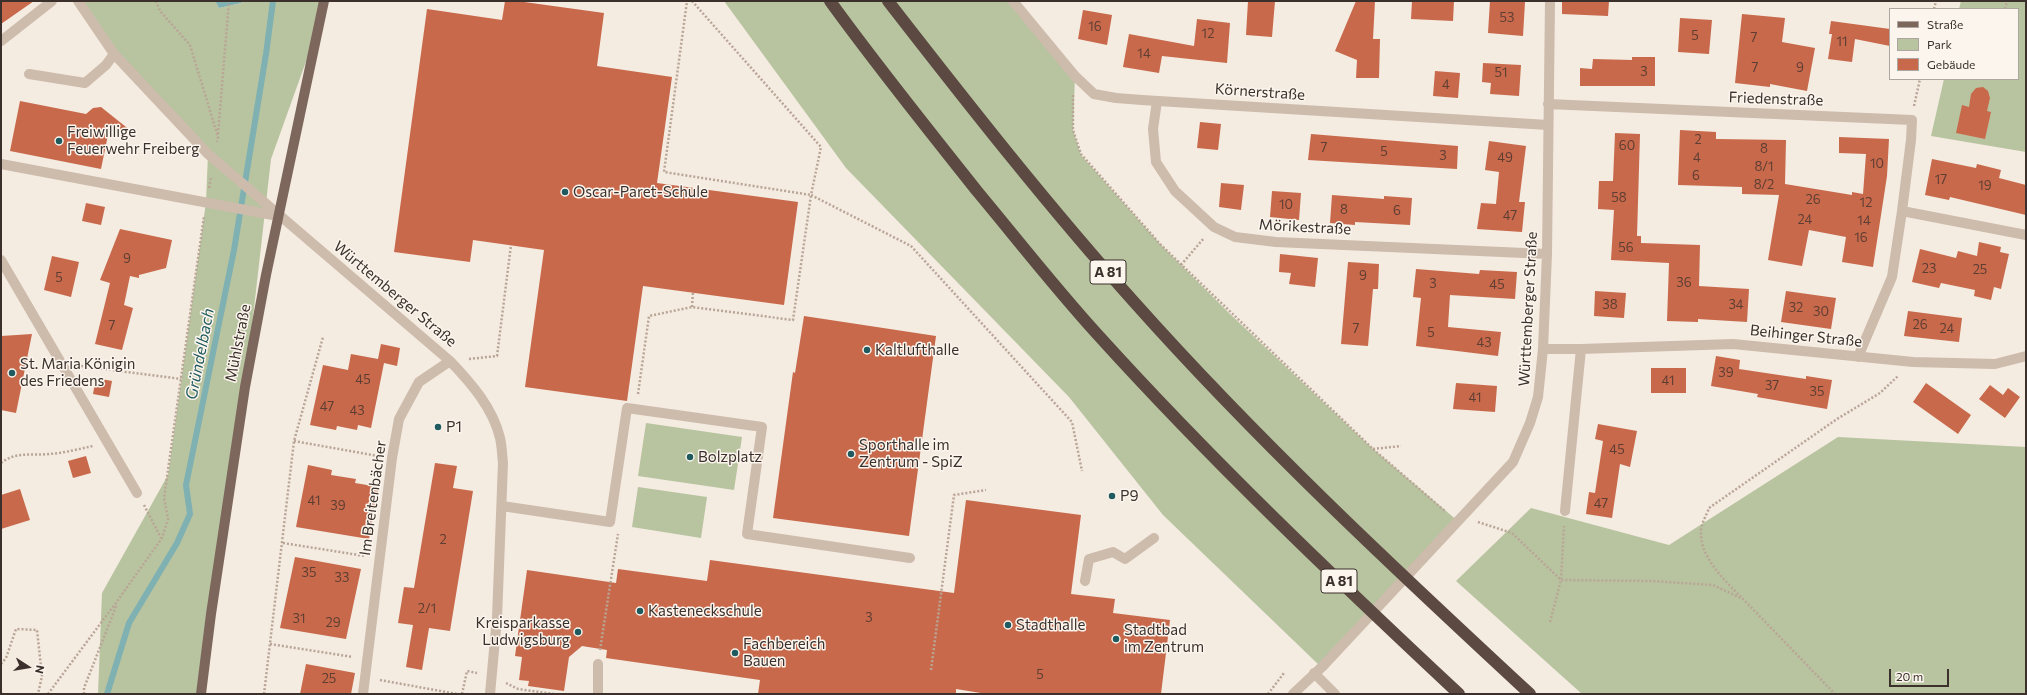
<!DOCTYPE html>
<meta charset="utf-8">
<style>
body{margin:0}
#map{position:relative;width:2027px;height:695px;overflow:hidden;background:#f4ebe1;font-family:Commissioner,sans-serif}
canvas{display:block}
.frame{position:absolute;inset:0;border:2px solid #3b302b;pointer-events:none}
.legend{position:absolute;left:1889px;top:8px;width:130px;height:72px;box-sizing:border-box;background:#fbf5ee;border:1px solid #aea6a0;margin:0;padding:5px 7px;list-style:none;font-size:12px;color:#3b302b}
.legend li{display:flex;align-items:center;gap:8px;height:20px}
.legend b{width:20px;border:1px solid #aea6a0}
.north{position:absolute;left:8px;top:647px;width:40px;height:40px;-webkit-text-stroke:3px #fbf5ee;paint-order:stroke;rotate:102deg;font-size:11px;font-weight:700;line-height:16px;text-align:center;color:#3b302b}
.north::after{content:'';display:block;margin:auto;width:14px;height:18px;background:#3b302b;clip-path:polygon(50% 0,100% 100%,50% 72%,0 100%)}
.scale{position:absolute;left:1889px;top:669px;width:60px;height:18px;box-sizing:border-box;border:2px solid #3b302b;border-top:0;padding-left:5px;font-size:12px;line-height:14px;white-space:nowrap;color:#3b302b;-webkit-text-stroke:3px #fbf5ee;paint-order:stroke}
</style>
<div id="map">
<canvas width="2027" height="695"></canvas>
<div class="frame"></div>
<ul class="legend">
<li><b style="height:5px;background:#7d675c"></b>Straße</li>
<li><b style="height:11px;background:#b8c4a0"></b>Park</li>
<li><b style="height:11px;background:#c8694b"></b>Gebäude</li>
</ul>
<div class="north">N</div>
<div class="scale">20 m</div>
</div>
<script>
const c = document.querySelector('canvas').getContext('2d');
c.lineJoin = 'round';
function fillPath(path, color) { c.fillStyle = color; c.fill(path, 'evenodd'); }
function trace(path, color, width, dash) { c.strokeStyle = color; c.lineWidth = width; c.lineCap = dash ? 'butt' : 'round'; c.setLineDash(dash || []); c.stroke(path); }
function label(font, color, halo, rows, align = 'center') {
  c.font = font + ' Commissioner,sans-serif'; c.lineWidth = 3; c.setLineDash([]); c.textBaseline = 'middle'; c.strokeStyle = halo; c.fillStyle = color; for (const [text, x, y, turn = 0] of rows) {
    c.save(); c.translate(x, y); c.rotate((+turn || 0) * Math.PI / 180); c.textAlign = isNaN(turn) ? turn : align; if (halo) c.strokeText(text, 0, 0); c.fillText(text, 0, 0); c.restore();
  }
}
const green = new Path2D(`
 M78 1H215L219 8 241 3 242 1H324L323 14 271 159 245 387 201 694H98L102 593 168 475 206 202 208 154 114 54Z
 M724 1H1013L1075 76 1073 130 1081 155 1160 244 1229 313 1373 449 1459 522 1320 666 1163 515 1069 397 846 168Z
 M1961 1H2026V152L1931 136 1944 79H2018V9H1959Z
 M646 423 742 437 734 490 638 476Z
 M1838 437 2026 447V694H1582L1456 581 1531 508 1669 545Z
 M638 487 707 497 701 538 632 527Z`);
const water = new Path2D(`
 M215 1H242L241 3 219 8Z`);
const stream = new Path2D(`
 M107 694 129 623 177 543 190 514 186 485 234 250 266 54 273 1`);
const building = new Path2D(`
 M1 1H34L1 24Z
 M505 1H517L604 13 597 66 672 77 657 183 798 202 784 305 643 286 627 401 525 387 544 250 473 240 470 262 394 252 427 9 502 20Z
 M1248 1H1275L1272 37 1246 35Z
 M1356 1H1375L1373 39H1380L1379 78H1356L1357 60 1335 51Z
 M1412 1H1454L1453 21 1411 19Z
 M1490 1 1525 2 1523 36 1488 33Z
 M1562 1H1609L1608 16 1562 14Z
 M1083 10 1112 15 1107 45 1078 39Z
 M1742 14 1785 18 1782 42 1815 48 1807 91 1770 84V87L1735 83Z
 M1680 18 1712 20 1709 54 1678 52Z
 M1197 19 1230 23 1227 63 1162 56 1159 73 1123 67 1129 34 1194 46Z
 M1831 21 1890 29V46L1855 39 1852 62 1828 59 1832 34H1829Z
 M1632 57H1655V86H1580V68L1592 69 1593 59 1632 60Z
 M1483 63 1521 65 1519 96 1490 94 1491 83 1482 82Z
 M1435 71 1460 73 1458 98 1433 96Z
 M1983 87 1988 91 1990 98 1987 111 1991 112 1985 139 1956 133 1962 105 1969 107 1971 94 1976 88Z
 M20 101 86 114 93 108 101 107 136 135 109 130 101 169 10 151Z
 M1200 122 1221 124 1218 150 1197 148Z
 M1680 130 1716 132V139L1786 140 1785 184 1852 195V192L1863 194 1866 154 1839 153V137L1889 139 1887 176 1873 267 1842 262 1846 237 1809 230 1802 266 1768 260 1779 195 1742 194V187L1678 185Z
 M1615 133 1640 134 1637 236H1641V243L1700 245 1699 286 1749 289 1747 322 1698 319V322L1667 321 1669 263 1611 260 1614 210 1598 209 1599 181H1613Z
 M1311 134 1458 146 1457 169 1308 160Z
 M1489 141 1526 146 1519 202H1525L1522 232 1477 229 1481 203 1496 204 1499 172 1485 170Z
 M1932 159 1976 168 1977 164 2001 170 1999 178 2026 185V215L1950 197 1949 200 1925 195Z
 M1221 183 1244 185 1241 210 1219 207Z
 M1272 191 1301 193 1299 220 1270 217Z
 M1332 195 1384 199V196L1412 198 1410 225 1355 222V225L1330 223Z
 M86 203 105 207 101 225 82 221Z
 M120 229 172 240 166 268 139 275V278L130 276 124 305 133 308 122 350 95 344 110 283 100 280Z
 M1979 242 2001 247 2000 252 2009 254 2001 289 1994 287 1991 300 1974 296 1975 290 1941 283 1939 288 1912 282 1920 249 1956 258 1958 251 1977 256Z
 M1280 254 1318 258 1315 287 1289 284 1291 273 1279 272Z
 M52 256 79 262 71 297 44 290Z
 M1348 262 1379 264 1378 289H1373L1368 346 1341 344Z
 M1416 269 1479 274 1480 270 1517 272 1515 299 1450 295 1448 327 1501 332 1498 356 1416 346 1421 298 1413 297Z
 M1595 291 1626 293 1624 318 1594 316Z
 M1786 291 1836 298 1831 329 1781 322Z
 M1908 311 1962 318 1959 342 1904 336Z
 M804 316 936 336 909 536 773 518 793 372 795 373Z
 M32 334 16 413 1 410V336Z
 M381 344 400 348 397 366 384 363 371 428 358 425 357 430 337 426 336 430 310 425 323 365 348 370 351 354 378 359Z
 M1716 356 1740 360 1739 369 1806 379V376L1832 380 1827 409 1757 397 1758 394 1711 386Z
 M1651 368H1686V393H1651Z
 M96 378 112 381 109 397 93 394Z
 M1456 383 1497 386 1495 412 1453 409Z
 M1926 383 1971 415 1958 434 1913 402Z
 M1990 385 2003 395 2008 388 2020 397 2005 418 1979 399Z
 M1598 424 1637 431 1630 467 1620 464 1612 518 1586 514 1589 492 1595 493 1603 441 1595 439Z
 M86 456 91 473 73 478 68 461Z
 M435 463 457 466 453 488 473 491 450 631 429 628 422 670 406 667 413 625 398 623 404 587 414 588Z
 M308 465 332 470 331 475 356 479 355 483 379 487 369 539 296 527Z
 M20 489 30 520 1 529V495Z
 M966 500 1081 515 1071 594 1115 599 1113 613 1170 620 1161 694H987L956 689V694H758L760 680 606 658 607 650 582 646 569 657 564 691 528 686 529 681 519 680 522 657 515 656 527 570 616 583 618 569 707 581 710 560 954 593Z
 M295 557 361 569 346 639 280 628Z
 M306 664 355 673 351 694H300Z`);
const path = new Path2D(`
 M156 1 160 11 190 45 218 137 217 142
 M692 1 821 147 811 195 911 246 1072 422 1082 471
 M1934 9 1936 1
 M2005 9 2007 1
 M1073 95V130L1081 154 1160 244 1373 449 1446 512
 M1914 106 1920 79
 M218 134 229 1
 M209 188 211 177
 M1181 265 1204 238
 M692 307 693 292
 M469 359 497 356 511 245
 M81 366 181 379
 M638 394 649 316 692 307 793 320 811 195 664 172 687 1
 M294 441 378 456
 M1373 449 1401 446
 M1 463C16 451 31 456 49 454 64 453 79 449 93 446
 M144 505 161 538
 M1478 522 1512 533 1561 580 1652 581 1713 585 1743 599 1835 694
 M283 543 365 556
 M1741 597C1725 581 1699 556 1701 531 1701 524 1707 514 1709 508L1837 419 1880 393 1898 376
 M1550 622 1561 580 1564 526
 M270 644 353 657
 M600 650 618 534
 M1 664 6 658 16 629 37 630 42 676 38 694
 M931 670 954 495 986 490
 M380 680 457 694
 M506 683 518 689 554 694
 M1 693 2 694
 M48 694 118 600 162 538 168 519 164 498 204 216
 M84 694V688L117 604
 M264 694 294 441 323 337
 M462 694 467 671 477 673
 M1268 694 1284 673`);
const minor = new Path2D(`
 M78 1 114 54 208 154 450 361C471 383 493 408 500 438 502 446 502 455 503 463L497 618 490 694
 M1013 1 1075 76 1094 94 1116 98 1142 100 1548 125
 M1 41 52 1
 M29 74 85 83 106 65 114 54
 M1157 101 1153 129 1156 162 1175 191 1214 227 1235 237 1276 242 1547 254
 M1548 104 1912 120 1911 140 1902 211 1892 277 1858 357
 M1 164 278 216
 M1902 211 2026 235
 M1 260 137 493
 M1543 349H1581L1733 344 1913 362 1995 364 2026 356
 M502 506 610 522 627 408 762 427 747 534 910 558
 M1565 511 1581 349
 M1085 581 1089 559 1113 552 1125 559 1154 538
 M598 664V694
 M1314 673 1335 694
 M363 694 392 458 399 419 419 382 450 361
 M1293 694 1323 666 1513 462 1530 423 1538 397 1543 349 1547 254 1550 1`);
const major = new Path2D(`
 M201 694 211 614 245 387 266 275 324 1`);
const highway = new Path2D(`
 M830 1C877 66 927 128 977 191 1017 239 1056 289 1098 335 1212 461 1335 578 1459 694
 M888 1C968 104 1048 206 1135 303 1258 441 1394 568 1530 694`);
const markers = [
 [59,141,4,"#1f5a5e"],
 [565,192,4,"#1f5a5e"],
 [867,350,4,"#1f5a5e"],
 [12,373,4,"#1f5a5e"],
 [438,427,4,"#1f5a5e"],
 [851,454,4,"#1f5a5e"],
 [690,457,4,"#1f5a5e"],
 [1112,496,4,"#1f5a5e"],
 [640,611,4,"#1f5a5e"],
 [1008,625,4,"#1f5a5e"],
 [578,632,4,"#1f5a5e"],
 [1116,639,4,"#1f5a5e"],
 [735,653,4,"#1f5a5e"]
];
const numberNames = [
 ["53",1507,18],
 ["16",1095,27],
 ["12",1208,34],
 ["5",1695,36],
 ["7",1754,38],
 ["11",1842,42],
 ["14",1144,54],
 ["7",1755,68],
 ["9",1800,68],
 ["3",1644,72],
 ["51",1501,73],
 ["4",1446,85],
 ["2",1698,140],
 ["60",1627,146],
 ["7",1324,148],
 ["8",1764,149],
 ["5",1384,152],
 ["3",1443,156],
 ["49",1505,158],
 ["4",1697,158],
 ["10",1877,164],
 ["8/1",1764,167],
 ["6",1696,176],
 ["17",1941,180],
 ["8/2",1764,185],
 ["19",1985,186],
 ["58",1619,198],
 ["26",1813,200],
 ["12",1866,203],
 ["10",1286,205],
 ["8",1344,210],
 ["6",1397,211],
 ["47",1510,216],
 ["24",1805,220],
 ["14",1864,221],
 ["16",1861,238],
 ["56",1626,248],
 ["9",127,259],
 ["23",1929,269],
 ["25",1980,270],
 ["9",1363,276],
 ["5",59,278],
 ["36",1684,283],
 ["3",1433,284],
 ["45",1497,285],
 ["38",1610,305],
 ["34",1736,305],
 ["32",1796,308],
 ["30",1821,312],
 ["26",1920,325],
 ["7",112,326],
 ["7",1356,329],
 ["24",1947,329],
 ["5",1431,333],
 ["43",1484,343],
 ["39",1726,373],
 ["45",363,380],
 ["41",1668,381],
 ["37",1772,386],
 ["35",1817,392],
 ["41",1475,398],
 ["47",327,407],
 ["43",357,411],
 ["45",1617,450],
 ["41",314,501],
 ["47",1601,504],
 ["39",338,506],
 ["2",443,540],
 ["35",309,573],
 ["33",342,578],
 ["2/1",427,609],
 ["3",869,618],
 ["31",299,619],
 ["29",333,623],
 ["5",1040,675],
 ["25",329,679]
];
const shields = [
 [1108,272,36],
 [1339,581,36]
];
const shieldNames = [
 ["A 81",1108,272],
 ["A 81",1339,581]
];
const streetNames = [
 ["Körnerstraße",1260,92,4],
 ["Friedenstraße",1776,99,2],
 ["Mörikestraße",1305,227,3],
 ["Württemberger Straße",395,294,40],
 ["Württemberger Straße",1528,309,-87],
 ["Beihinger Straße",1806,336,6],
 ["Mühlstraße",238,343,-79],
 ["Im Breitenbächer",373,498,-82]
];
const poiNames = [
 ["Freiwillige",67,132],
 ["Feuerwehr Freiberg",67,149],
 ["Oscar-Paret-Schule",573,192],
 ["Kaltlufthalle",875,350],
 ["St. Maria Königin",20,364],
 ["des Friedens",20,381],
 ["P1",446,427],
 ["Sporthalle im",859,445],
 ["Zentrum - SpiZ",859,462],
 ["Bolzplatz",698,457],
 ["P9",1120,496],
 ["Kasteneckschule",648,611],
 ["Kreisparkasse",570,623,"right"],
 ["Ludwigsburg",570,640,"right"],
 ["Stadthalle",1016,625],
 ["Stadtbad",1124,630],
 ["im Zentrum",1124,647],
 ["Fachbereich",743,644],
 ["Bauen",743,661]
];
const waterNames = [
 ["Gründelbach",200,354,-79]
];
fillPath(green, '#b8c4a0');
fillPath(water, '#7fb0b2');
trace(stream, '#7fb0b2', 6);
fillPath(building, '#c8694b');
trace(path, '#b9a596', 2.5, [2, 2]);
trace(minor, '#cdbbac', 10);
trace(major, '#7d675c', 10);
trace(highway, '#5c4a42', 12);
for (const [x, y, r, color] of markers) { const dot = new Path2D(); dot.arc(x, y, r, 0, 2 * Math.PI); c.fillStyle = color; c.fill(dot); trace(dot, '#fbf5ee', 1.5); }
label('13px', '#5e3e33', null, numberNames);
for (const [x, y, w] of shields) { const box = new Path2D(); box.roundRect(x - w / 2, y - 12, w, 24, 3); c.fillStyle = '#fbf5ee'; c.fill(box); trace(box, '#3b302b', 1); }
label('bold 14px', '#3b302b', null, shieldNames);
label('15px', '#3b302b', '#fbf5ee', streetNames);
label('15px', '#3b302b', '#fbf5ee', poiNames, 'left');
label('italic 16px', '#1f5a5e', '#fbf5ee', waterNames);
</script>
